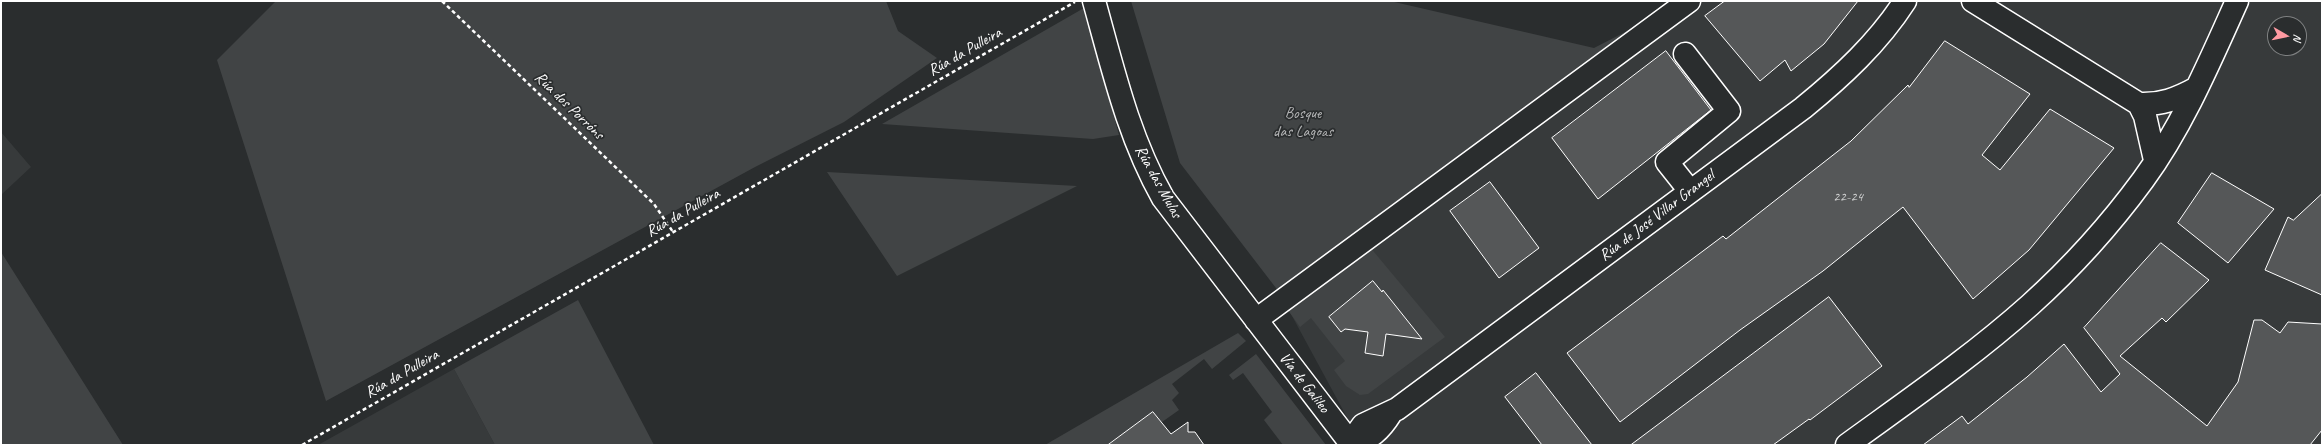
<!DOCTYPE html>
<meta charset="utf-8">
<style>
body{margin:0}
#map{position:relative;width:2323px;height:446px;overflow:hidden;background:#2a2d2e;font-family:Caveat,sans-serif}
canvas{display:block}
.frame{position:absolute;inset:0;border:2px solid #fff;pointer-events:none}
.north{position:absolute;left:2267px;top:16px;width:40px;height:40px;box-sizing:border-box;background:#2a2d2e;border:1px solid #7f8182;border-radius:50%;rotate:99deg;font-size:11px;font-weight:700;line-height:16px;text-align:center;color:#fff}
.north::after{content:'';display:block;margin:auto;width:14px;height:18px;background:#ff9aa2;clip-path:polygon(50% 0,100% 100%,50% 72%,0 100%)}
</style>
<div id="map">
<canvas width="2323" height="446"></canvas>
<div class="frame"></div>
<div class="north">N</div>
</div>
<script>
const c = document.querySelector('canvas').getContext('2d');
c.lineJoin = 'round';
function fillPath(path, color) { c.fillStyle = color; c.fill(path, 'evenodd'); }
function trace(path, color, width, dash) { c.strokeStyle = color; c.lineWidth = width; c.lineCap = dash ? 'butt' : 'round'; c.setLineDash(dash || []); c.stroke(path); }
function label(font, color, halo, rows, align = 'center') {
  c.font = font + ' Caveat,sans-serif'; c.lineWidth = 3.5; c.setLineDash([]); c.textBaseline = 'middle'; c.strokeStyle = halo; c.fillStyle = color; for (const [text, x, y, turn = 0] of rows) {
    c.save(); c.translate(x, y); c.rotate((+turn || 0) * Math.PI / 180); c.textAlign = isNaN(turn) ? turn : align; if (halo) c.strokeText(text, 0, 0); c.fillText(text, 0, 0); c.restore();
  }
}
const built = new Path2D(`
 M1698 1H2322V445H1362L1279 292ZM2275 24H2299V48H2275Z
 M1 132 31 167 1 195Z
 M454 369 495 445H318Z`);
const green = new Path2D(`
 M276 1H886L898 31 937 58 844 122 755 167 326 401 217 60Z
 M1131 1H1390L1594 48 1662 13 1279 292 1180 163Z
 M1084 8 1119 135 1093 139 882 124Z
 M827 172 1077 186 897 276Z
 M1369 246 1445 337 1368 394 1360 395 1346 386 1334 370 1345 361 1311 318 1300 327 1285 306Z
 M1 252 123 445H1Z
 M578 300 654 445H495L454 369Z
 M1238 333 1246 341 1212 369 1204 359 1172 384 1179 393 1172 400 1179 410 1162 422 1153 412 1110 443 1111 445H1045Z
 M1256 354 1326 445H1283L1264 420 1272 412 1243 373 1233 380 1229 375Z`);
const building = new Path2D(`
 M1725 1H1858L1824 44 1791 71 1785 60 1760 81 1705 16Z
 M1945 41 2030 94 1982 155 2000 170 2050 109 2114 148 2029 250 1973 299 1903 207 1823 271 1740 330 1620 422 1567 353 1723 236 1726 239 1851 141 1908 85 1909 87Z
 M1666 51 1711 110 1598 199 1552 138Z
 M2212 173 2274 209 2228 263 2178 223Z
 M1490 182 1539 248 1499 278 1450 211Z
 M2322 194V295L2265 270 2288 217 2293 220Z
 M2161 243 2209 280 2166 322 2162 318 2120 356 2207 426 2238 382 2254 320H2262L2280 333 2288 322 2322 324V430L2310 445H1923L1962 416 1968 424 2027 377 2064 344 2101 392 2120 374 2084 328Z
 M1373 281 1382 292 1383 290 1422 339 1386 334 1383 356 1365 353 1368 332 1345 329 1341 332 1329 317Z
 M1829 297 1882 366 1810 420 1809 419 1773 445H1631Z
 M1536 373 1592 445H1542L1505 397Z
 M1153 412 1171 434 1188 422V432H1195L1204 445H1108Z`);
const path = new Path2D(`
 M442 1 654 204 673 232
 M302 445 1075 2`);
const minor = new Path2D(`
 M1094 1C1113 69 1128 136 1163 198L1352 445
 M1973 1 2139 104C2161 105 2177 99 2197 88
 M1685 54 1729 111 1667 162 1690 191
 M2139 104 2145 116 2155 160
 M1256 320 1689 1
 M1391 413C1381 429 1370 441 1350 443L1363 425 1397 409 1803 108C1841 77 1878 43 1905 1
 M1847 445C1909 400 1973 356 2030 305 2071 268 2110 225 2143 180 2182 127 2210 61 2237 1`);
const numberNames = [
 ["22-24",1848,197]
];
const streetNames = [
 ["Rúa da Pulleira",965,52,-30],
 ["Rúa dos Porróns",569,106,44],
 ["Rúa das Mulas",1158,182,61],
 ["Rúa da Pulleira",683,213,-30],
 ["Rúa de José Villar Grangel",1657,216,-37],
 ["Rúa da Pulleira",402,374,-30],
 ["Vía de Galileo",1304,383,52]
];
const parkNames = [
 ["Bosque",1303,114],
 ["das Lagoas",1303,132]
];
fillPath(built, '#373a3b');
fillPath(green, '#414445');
fillPath(building, '#555758');
trace(building, '#fff', 1);
trace(minor, '#fff', 25);
trace(path, '#fff', 2.5, [4, 3]);
trace(minor, '#2a2d2e', 22);
label('14px', '#d4d5d5', null, numberNames);
label('16px', '#fff', '#2a2d2e', streetNames);
label('16px', '#b3b4b5', '#2a2d2e', parkNames);
</script>
